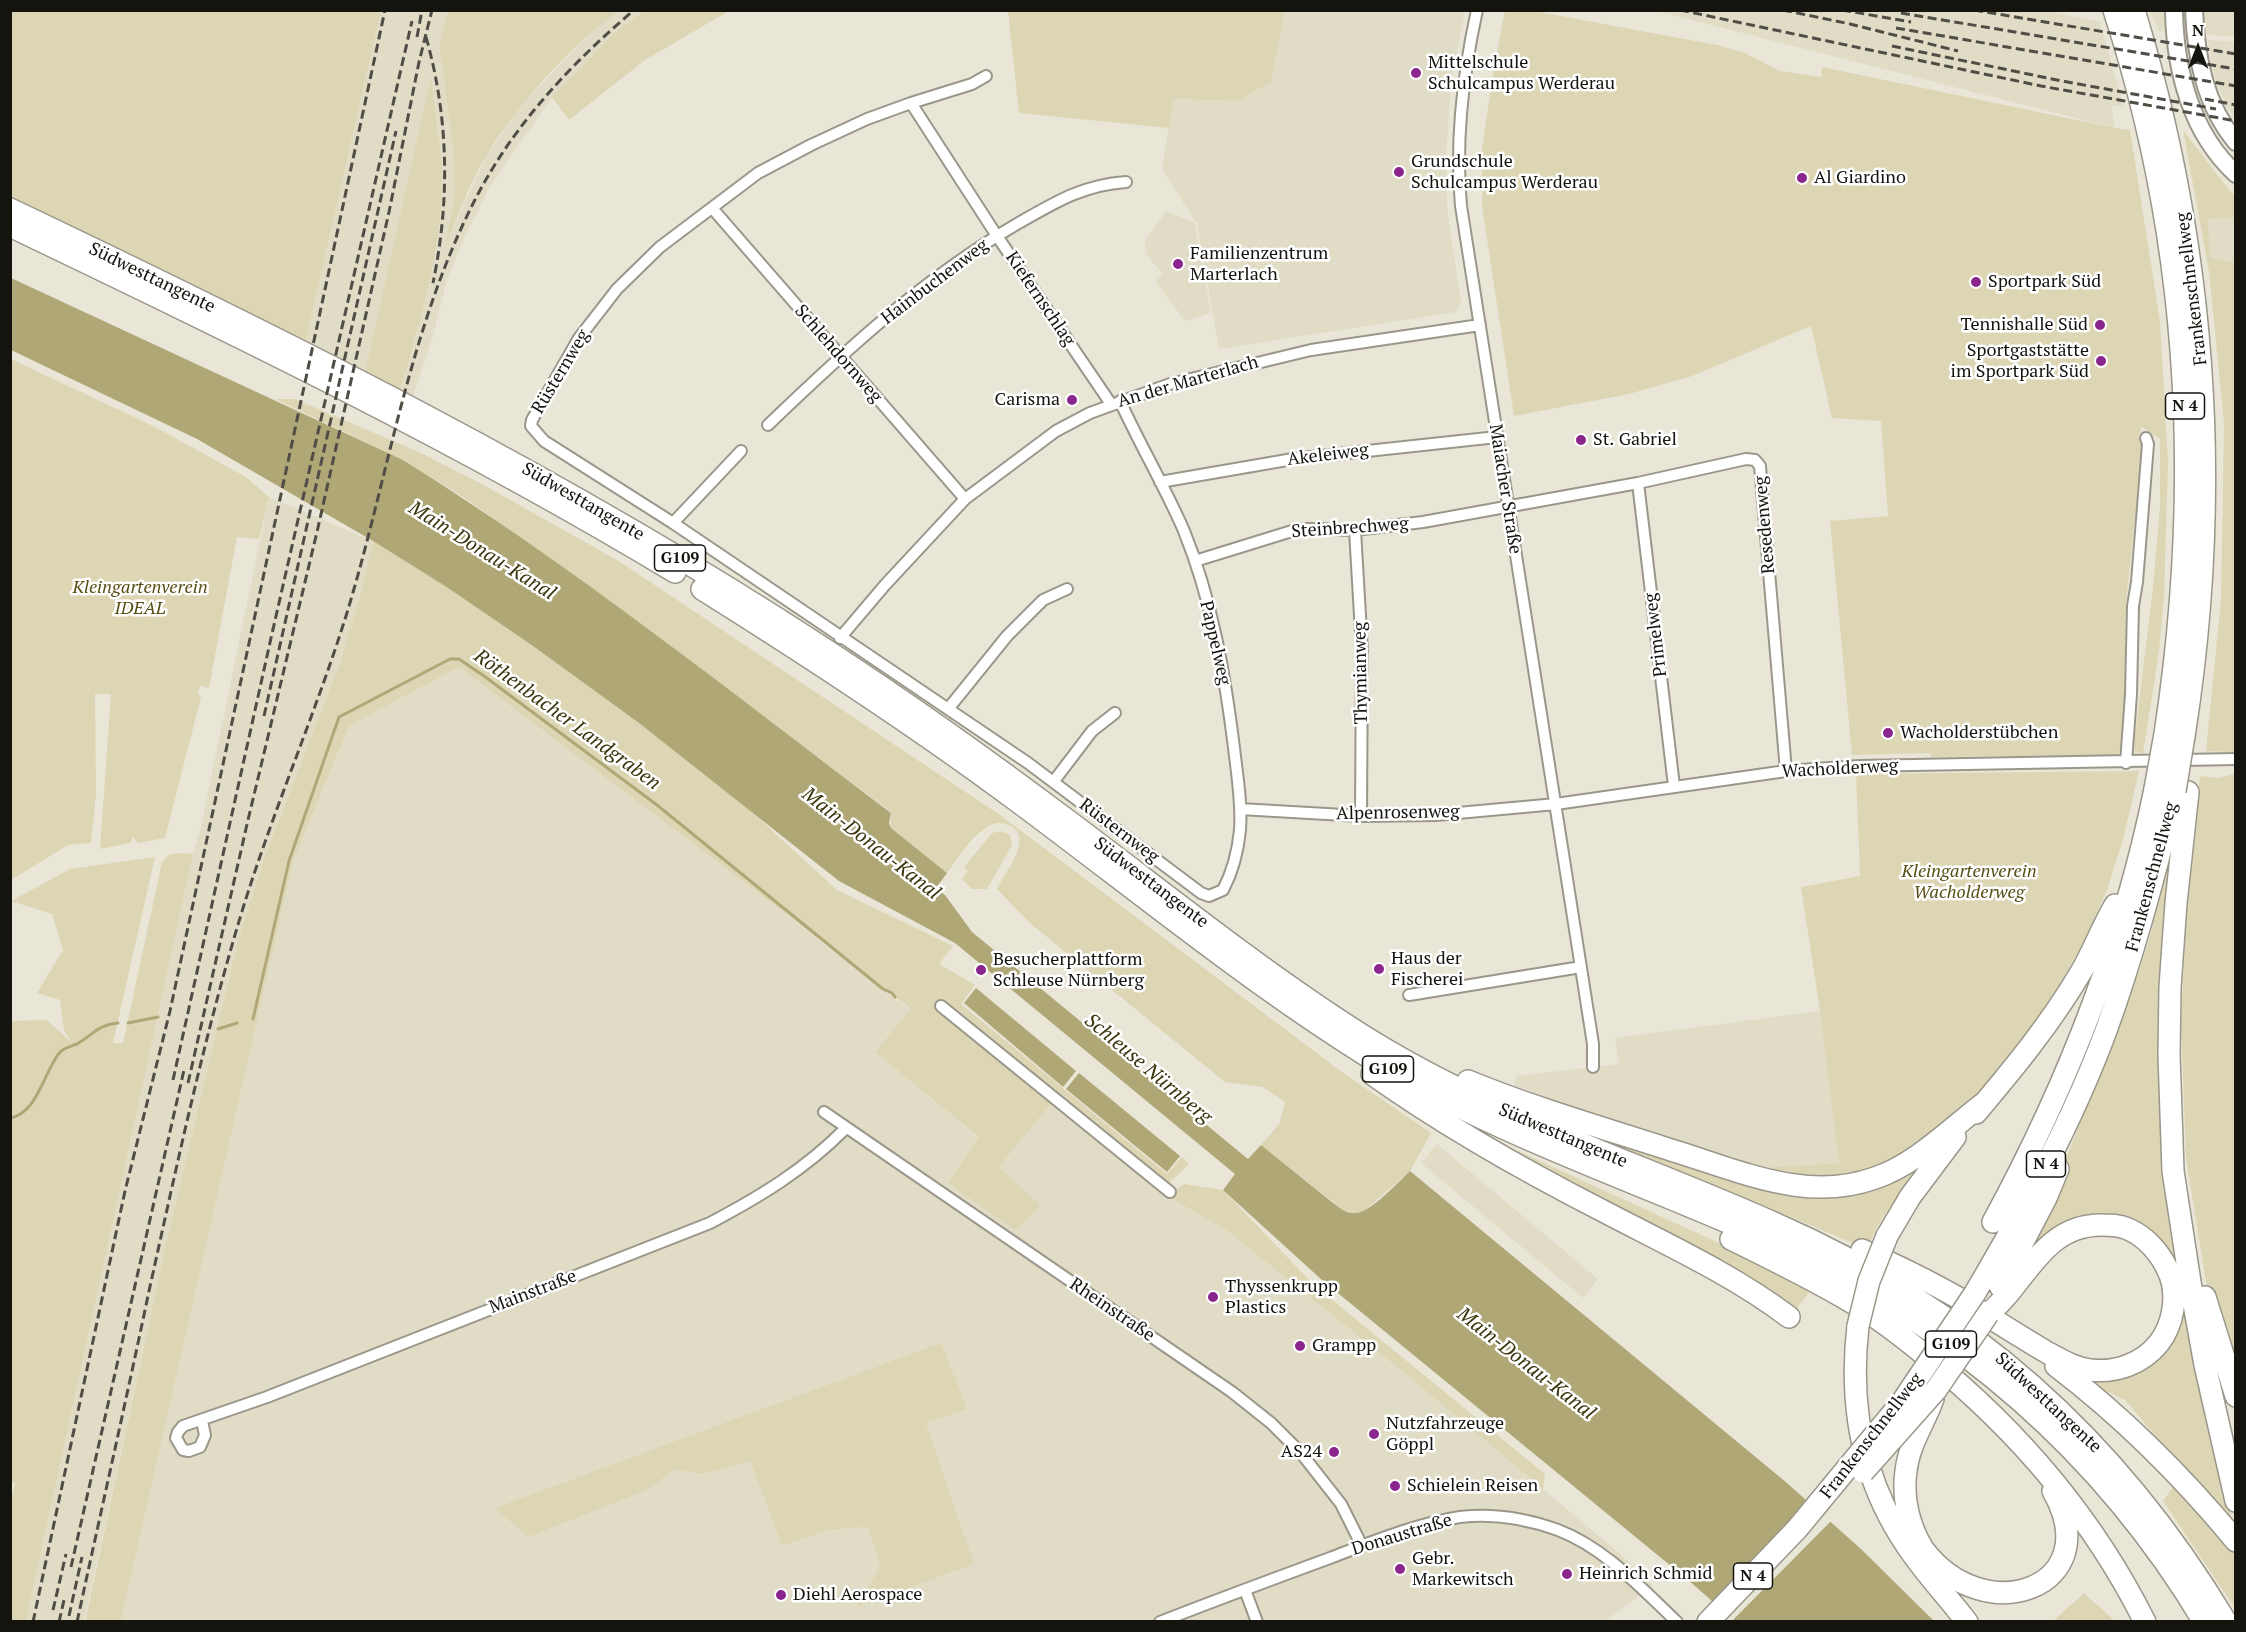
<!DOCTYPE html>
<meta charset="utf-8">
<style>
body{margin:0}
#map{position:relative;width:2246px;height:1632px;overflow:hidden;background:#e9e6d8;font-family:"PT Serif",serif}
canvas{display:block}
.frame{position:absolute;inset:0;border:12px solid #14130e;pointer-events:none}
.north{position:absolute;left:2168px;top:18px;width:60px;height:60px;-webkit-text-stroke:4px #fff;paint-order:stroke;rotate:0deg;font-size:16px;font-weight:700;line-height:24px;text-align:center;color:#14130e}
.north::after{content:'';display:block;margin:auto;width:21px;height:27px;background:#14130e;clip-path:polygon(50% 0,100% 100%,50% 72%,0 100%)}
</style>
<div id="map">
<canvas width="2246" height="1632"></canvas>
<div class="frame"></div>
<div class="north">N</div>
</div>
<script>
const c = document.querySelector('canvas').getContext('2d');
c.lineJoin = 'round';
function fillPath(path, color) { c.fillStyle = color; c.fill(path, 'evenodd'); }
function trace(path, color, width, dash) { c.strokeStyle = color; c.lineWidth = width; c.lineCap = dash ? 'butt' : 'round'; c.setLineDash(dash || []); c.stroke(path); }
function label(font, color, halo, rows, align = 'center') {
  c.font = font + ' "PT Serif",serif'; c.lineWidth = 5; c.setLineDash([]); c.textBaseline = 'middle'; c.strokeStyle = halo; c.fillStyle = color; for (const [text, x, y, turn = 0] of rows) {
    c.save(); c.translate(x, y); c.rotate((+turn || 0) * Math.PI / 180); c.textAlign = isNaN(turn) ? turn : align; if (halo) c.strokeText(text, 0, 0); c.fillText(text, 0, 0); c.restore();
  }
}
const built = new Path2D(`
 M2042 10 2101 22V27L2124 107 2111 105 2115 128 1656 11Z
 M381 11H448L439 45 453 146 455 193 448 238 486 157 520 107 567 57 604 21 619 11H644L613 34 552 97 489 188 462 243 447 279 433 335 413 397 400 391 416 338 427 289 439 222 442 178 438 126 431 79 365 372 305 344Z
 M1285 11H1465L1451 83 1446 157 1447 208 1461 302 1456 312 1219 349 1197 224 1162 169 1173 99 1238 101 1271 82Z
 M2150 11H2235V37L2158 31Z
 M2208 40 2235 42V119L2225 103 2213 73Z
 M1166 211 1195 223 1211 313 1185 321 1155 281 1163 275 1146 254 1145 241Z
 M2235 218V262L2210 258 2208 219Z
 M269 497 373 541 361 592 340 663 265 856 238 940 164 1253 84 1621 26 1622 193 854 201 826Z
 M459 667 911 1010 875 1052 978 1138 948 1182 999 1167 1050 1104 1167 1196 1226 1230 1408 1376 1618 1552 1653 1585 1604 1622H121L293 862 349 726ZM926 1423 973 1564 854 1607 880 1567 868 1527 829 1530 782 1546 750 1461 704 1474 673 1470 495 1508 572 1480Z
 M1820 1011 1839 1163 1745 1169 1514 1085 1517 1076 1619 1064 1615 1038Z
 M1437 1144 1598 1279 1583 1298 1421 1163Z`);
const green = new Path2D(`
 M1505 10 1534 11 1717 45 1745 53 1780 71 1821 77 1822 67 2115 128 2130 130 2160 321 2168 463 2164 598 2159 651 2143 754 2135 751 2134 744 2153 587 2160 507V439L2142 427 2138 437 2143 443 2126 602 2123 749 2116 755 1930 757V753L1852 755 1830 521 1888 516 1881 421 1832 418 1811 326 1692 376 1629 394 1514 416 1482 206V149L1492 80Z
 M10 11H381L305 344 11 203Z
 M448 11H619C570 46 518 104 487 155 470 182 459 214 446 243L455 193 453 146 439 45Z
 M644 11H729L645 60 569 120 552 97 613 34Z
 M1008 11V10L1285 11 1271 82 1238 101 1173 99 1169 128 1019 113Z
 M431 77C435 110 441 145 442 178 442 247 420 325 400 391L365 372Z
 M2183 130 2229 190 2235 195V218L2208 219 2210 258 2236 262V751L2232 752 2206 751 2221 600 2224 423 2209 272Z
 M11 359 155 427 246 477 269 497 259 539 237 537 209 688 200 686 198 693 201 697 165 838 138 843 133 837 130 843 100 849 111 694H95L96 794 91 843 68 845 11 880Z
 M275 399H295L419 452 482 484 617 560 1000 815 1346 1075 1431 1133 1410 1171 1364 1211 1356 1213 1344 1211 1261 1145 1279 1124 1285 1102 1263 1087 1225 1082 1031 924 997 889C1005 873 1035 837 1009 825 1004 823 996 822 991 825 972 834 959 857 947 873L891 828V812L583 582 463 497 403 460Z
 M373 541 445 586 533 646 639 723 731 793 837 890 953 946 939 964 975 985 961 1004 1167 1174 1182 1157 1189 1164 1167 1185 1056 1097 999 1167 1040 1205 1015 1230 948 1183 978 1137 875 1052 911 1009 459 667 349 726 293 862 121 1621 85 1622 164 1253 238 940 265 856 340 663 361 592Z
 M2139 771 2123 840 2107 890 2083 944 2059 985 2026 1037 1967 1106 1925 1144 1842 1183 1745 1169 1839 1163 1820 1011 1801 887 1860 876 1856 774Z
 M2235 774V1375L2207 1288 2186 1158 2181 1021 2187 898 2200 776 2217 778Z
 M2173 823 2168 937 2191 1340 2234 1528 2125 1400 2073 1375 2146 1362 2175 1276 2107 1220 2024 1265 2134 986 2151 934Z
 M1001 831 1010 835 1012 845 987 889H972L962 879 968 871 964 867 992 833Z
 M184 853 193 854 26 1621H11L10 1504 15 1483 10 1482 11 1021 47 1020 71 1042 64 1030 60 1000 37 993 63 950 52 914 11 901 70 869 155 857 113 1043H123L162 862 170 854Z
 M1525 1112 1775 1186 1918 1165 1878 1225 1867 1249 1732 1192Z
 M1467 1125 1520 1152 1743 1254 1810 1291 1794 1312 1532 1170Z
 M1184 1184 1223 1190 1314 1285 1545 1474 1543 1489 1408 1376 1226 1230 1167 1196Z
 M941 1343 967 1409 926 1423 974 1564 854 1608 880 1567 868 1527 829 1530 782 1546 750 1461 704 1474 673 1470 649 1489 528 1537 495 1508Z
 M2177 1482 2235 1554V1608L2163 1501Z
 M2084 1593 2115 1621H2053Z`);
const water = new Path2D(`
 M11 278 403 460C573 566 731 692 891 813L889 823 891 828 947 873 936 888 945 895 972 932 1248 1159 1261 1145 1333 1203C1340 1208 1345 1213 1354 1213 1370 1214 1398 1182 1410 1171L1787 1483 1861 1549 1934 1621H1735L1688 1580 1322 1280 1223 1190 1235 1174 955 943 839 881 639 723 533 646 445 586 373 541 197 439 11 350Z
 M976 988 1076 1071 1063 1087 964 1003Z
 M1079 1073 1180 1156 1167 1172 1066 1089Z`);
const pier = new Path2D(`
 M1813 1501 1833 1519 1731 1622 1712 1605Z`);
const stream = new Path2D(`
 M253 1019 289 861 339 717 450 659H459L484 676 657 805 883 989 892 993 895 997
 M128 1023 158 1017
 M218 1029 237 1023
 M10 1118C38 1113 44 1071 60 1052 64 1048 72 1046 77 1044 93 1035 97 1025 118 1023`);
const street = new Path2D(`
 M1477 10C1463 74 1455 141 1461 206L1593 1044V1067
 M986 76 972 84 911 103 867 119 811 145 758 173 660 247 617 289 579 338 532 420 531 426 544 441 673 523 1028 763 1201 893 1209 896 1223 890C1233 871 1238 851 1240 830 1242 803 1237 774 1234 748 1225 675 1212 600 1184 531 1165 487 1140 445 1120 401
 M911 103 997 236 1111 404
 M712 208 965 499
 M768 425C845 351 924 278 1017 224 1054 203 1082 185 1126 182
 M1160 482 1293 459 1497 437
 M1638 483 1674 786
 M673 523 741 451
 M1355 530 1362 650 1361 816
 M1195 561 1292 531 1307 529 1355 530 1423 522 1638 483 1746 459 1755 460 1760 466 1786 771
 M840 638 885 585 965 499 1056 431 1090 413 1170 384 1311 350 1480 325
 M948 709 1007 636 1043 600 1067 589
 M2126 763 2131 694 2133 606 2137 582 2148 444 2146 438
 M1054 781 1092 731 1115 713
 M1240 809 1361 816 1436 815 1556 804 1786 771 1859 766 2236 759
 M1409 995 1581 967
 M941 1006 1170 1192
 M824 1112 1232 1392 1271 1423 1301 1453 1341 1504 1362 1546
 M202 1421 205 1435 200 1447 189 1451 183 1450 176 1438 178 1432 183 1426 267 1397 710 1223C761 1196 804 1170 845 1129
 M1245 1590 1257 1622
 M1160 1622C1216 1600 1273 1579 1330 1558 1372 1542 1415 1524 1460 1517 1493 1513 1528 1519 1558 1530 1605 1548 1641 1588 1677 1622`);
const secondary = new Path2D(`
 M2174 10C2175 70 2191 133 2236 174
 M2194 10C2196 58 2205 105 2236 142`);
const highway = new Path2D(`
 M2114 10C2191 246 2202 491 2165 734
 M2134 10C2207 249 2223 490 2184 736
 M10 209C287 341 563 478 820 646 906 702 989 761 1071 823 1170 897 1267 976 1373 1042 1499 1119 1639 1163 1774 1223 1970 1309 2116 1438 2226 1622
 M10 226C236 334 461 443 675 572
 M702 589C809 656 915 725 1017 801 1133 887 1246 980 1369 1057 1498 1137 1636 1180 1773 1242 1954 1325 2101 1450 2204 1622
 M2188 792 2176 903 2170 987 2169 1055 2173 1171 2190 1282 2205 1365 2236 1501
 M1372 1074C1445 1126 1523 1170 1603 1211 1666 1244 1732 1274 1789 1317
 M1468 1081C1534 1108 1603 1128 1671 1150 1711 1162 1752 1179 1794 1185 1821 1189 1850 1187 1875 1178 1916 1164 1950 1129 1984 1103
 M1976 1113C2014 1068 2051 1023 2081 972 2094 950 2102 927 2115 905
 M1993 1222C2067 1086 2124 941 2155 789
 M1887 1236 1910 1197 1955 1137
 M1731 1239C1772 1259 1813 1279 1853 1303 1879 1318 1903 1337 1926 1356 2018 1430 2092 1516 2145 1622
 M1862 1250C1898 1266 1933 1283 1967 1303 1994 1320 2021 1337 2048 1353 2062 1360 2074 1368 2090 1370 2116 1373 2142 1364 2159 1343 2173 1325 2178 1297 2170 1275 2162 1255 2147 1237 2128 1229 2119 1225 2110 1225 2101 1225 2042 1225 2026 1284 1988 1314
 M2000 1286 2046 1198 2058 1169
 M1975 1293C2025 1208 2073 1121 2107 1028 2135 950 2156 871 2175 791
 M2205 1297 2236 1396
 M1858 1326C1849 1404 1862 1480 1907 1546 1925 1573 1947 1596 1967 1622
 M2056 1366C2123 1417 2182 1476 2236 1541
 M1933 1399C1924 1424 1909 1444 1906 1471 1902 1498 1909 1526 1923 1549 1985 1632 2108 1587 2053 1491
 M1708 1622 1797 1529`);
const rail = new Path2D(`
 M1680 10 2041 86 2236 121
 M1783 10 1850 24 1958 51
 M1842 10 1911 22
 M1974 10 2236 54
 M1901 13 2236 69
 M1896 28 2236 86
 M417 37 422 10
 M426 37C449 118 450 201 433 283
 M1892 46 2062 81 2216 109
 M2205 99 2236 105
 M264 716 396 131
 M173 1080 271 638 412 21
 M188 1083 248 820 317 532 389 212 419 62 432 10
 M71 1567 184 1070
 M53 1610 66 1554
 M69 1616 82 1557
 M33 1622 125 1191 170 1011 385 10
 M59 1622 64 1600
 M77 1622C101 1511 126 1401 149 1291 176 1169 202 1047 237 928 268 822 313 721 346 616 389 476 409 325 478 194 516 122 572 63 634 10`);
const highwayBridge = new Path2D(`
 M2155 789 2165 734
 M2175 791 2184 736
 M1858 1326 1869 1281 1887 1236
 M1863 1472 1936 1390 1988 1314
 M1797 1529 1902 1402 1975 1293`);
const markers = [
 [1416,73,6,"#89258d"],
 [1399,172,6,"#89258d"],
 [1802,178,6,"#89258d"],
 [1178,264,6,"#89258d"],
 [1976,282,6,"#89258d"],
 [2100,325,6,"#89258d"],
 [2101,361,6,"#89258d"],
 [1072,400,6,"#89258d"],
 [1581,440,6,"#89258d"],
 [1888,733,6,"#89258d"],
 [1379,969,6,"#89258d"],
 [981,970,6,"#89258d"],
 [1213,1297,6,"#89258d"],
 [1300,1346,6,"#89258d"],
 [1374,1434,6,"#89258d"],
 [1334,1452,6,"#89258d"],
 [1395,1486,6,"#89258d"],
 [1400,1569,6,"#89258d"],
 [1567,1574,6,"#89258d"],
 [781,1595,6,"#89258d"]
];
const shields = [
 [2185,406,39],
 [680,558,51],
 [1388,1069,51],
 [2046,1164,39],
 [1951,1344,51],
 [1753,1576,39]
];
const shieldNames = [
 ["N 4",2185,406],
 ["G109",680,558],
 ["G109",1388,1069],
 ["N 4",2046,1164],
 ["G109",1951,1344],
 ["N 4",1753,1576]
];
const poiNames = [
 ["Mittelschule",1428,63],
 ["Schulcampus Werderau",1428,84],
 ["Grundschule",1411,162],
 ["Schulcampus Werderau",1411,183],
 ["Al Giardino",1814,178],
 ["Familienzentrum",1190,254],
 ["Marterlach",1190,275],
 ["Sportpark Süd",1988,282],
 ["Tennishalle Süd",2088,325,"right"],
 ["Sportgaststätte",2089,351,"right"],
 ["im Sportpark Süd",2089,372,"right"],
 ["Carisma",1060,400,"right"],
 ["St. Gabriel",1593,440],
 ["Wacholderstübchen",1900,733],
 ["Haus der",1391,959],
 ["Fischerei",1391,980],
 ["Besucherplattform",993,960],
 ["Schleuse Nürnberg",993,981],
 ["Thyssenkrupp",1225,1287],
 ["Plastics",1225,1308],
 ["Grampp",1312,1346],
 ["Nutzfahrzeuge",1386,1424],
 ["Göppl",1386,1445],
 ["AS24",1322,1452,"right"],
 ["Schielein Reisen",1407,1486],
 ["Gebr.",1412,1559],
 ["Markewitsch",1412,1580],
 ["Heinrich Schmid",1579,1574],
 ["Diehl Aerospace",793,1595]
];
const streetNames = [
 ["Südwesttangente",152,278,26],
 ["Hainbuchenweg",935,282,-37],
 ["Frankenschnellweg",2192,289,-97],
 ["Kiefernschlag",1040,299,56],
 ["Schlehdornweg",838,354,49],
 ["Rüsternweg",561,372,-59],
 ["An der Marterlach",1188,382,-16],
 ["Akeleiweg",1328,455,-7],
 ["Maiacher Straße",1505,489,81],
 ["Südwesttangente",583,502,30],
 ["Resedenweg",1765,525,-95],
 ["Steinbrechweg",1350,528,-4],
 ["Primelweg",1656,635,-97],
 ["Pappelweg",1215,643,77],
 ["Thymianweg",1361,673,-91],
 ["Wacholderweg",1840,769,-3],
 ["Alpenrosenweg",1398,813,-1],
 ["Rüsternweg",1119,831,37],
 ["Frankenschnellweg",2152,877,-75],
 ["Südwesttangente",1151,883,37],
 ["Südwesttangente",1563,1136,23],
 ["Mainstraße",533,1292,-21],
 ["Rheinstraße",1112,1310,34],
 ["Südwesttangente",2048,1403,43],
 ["Frankenschnellweg",1872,1436,-52],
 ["Donaustraße",1402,1535,-17]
];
const parkNames = [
 ["Kleingartenverein",140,588],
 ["IDEAL",140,609],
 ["Kleingartenverein",1969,872],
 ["Wacholderweg",1969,893]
];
const waterNames = [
 ["Main-Donau-Kanal",482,551,32],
 ["Röthenbacher Landgraben",567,720,36],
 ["Main-Donau-Kanal",871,844,38],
 ["Schleuse Nürnberg",1148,1069,40],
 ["Main-Donau-Kanal",1526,1364,38]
];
fillPath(built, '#e0dcc6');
fillPath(green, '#ddd6b5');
fillPath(water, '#b0a777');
fillPath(pier, '#e9e6d8');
trace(stream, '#b0a777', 3);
trace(street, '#9a978a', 14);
trace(secondary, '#9a978a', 20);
trace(highway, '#9a978a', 24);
trace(street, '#fff', 10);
trace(secondary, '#fff', 16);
trace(highway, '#fff', 21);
trace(rail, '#4f4d46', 3, [9, 4.5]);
trace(highwayBridge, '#9a978a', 24, []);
trace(highwayBridge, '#fff', 21);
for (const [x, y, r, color] of markers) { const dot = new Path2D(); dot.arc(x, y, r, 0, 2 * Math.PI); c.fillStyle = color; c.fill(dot); trace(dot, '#fff', 2); }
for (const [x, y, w] of shields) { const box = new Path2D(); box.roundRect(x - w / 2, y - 13, w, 26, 4.5); c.fillStyle = '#fff'; c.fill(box); trace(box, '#14130e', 1.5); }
label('bold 16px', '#14130e', null, shieldNames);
label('18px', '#14130e', '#fff', poiNames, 'left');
label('18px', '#14130e', '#fff', streetNames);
label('italic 18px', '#584e14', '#fff', parkNames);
label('italic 20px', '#3b340c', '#fff', waterNames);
</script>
